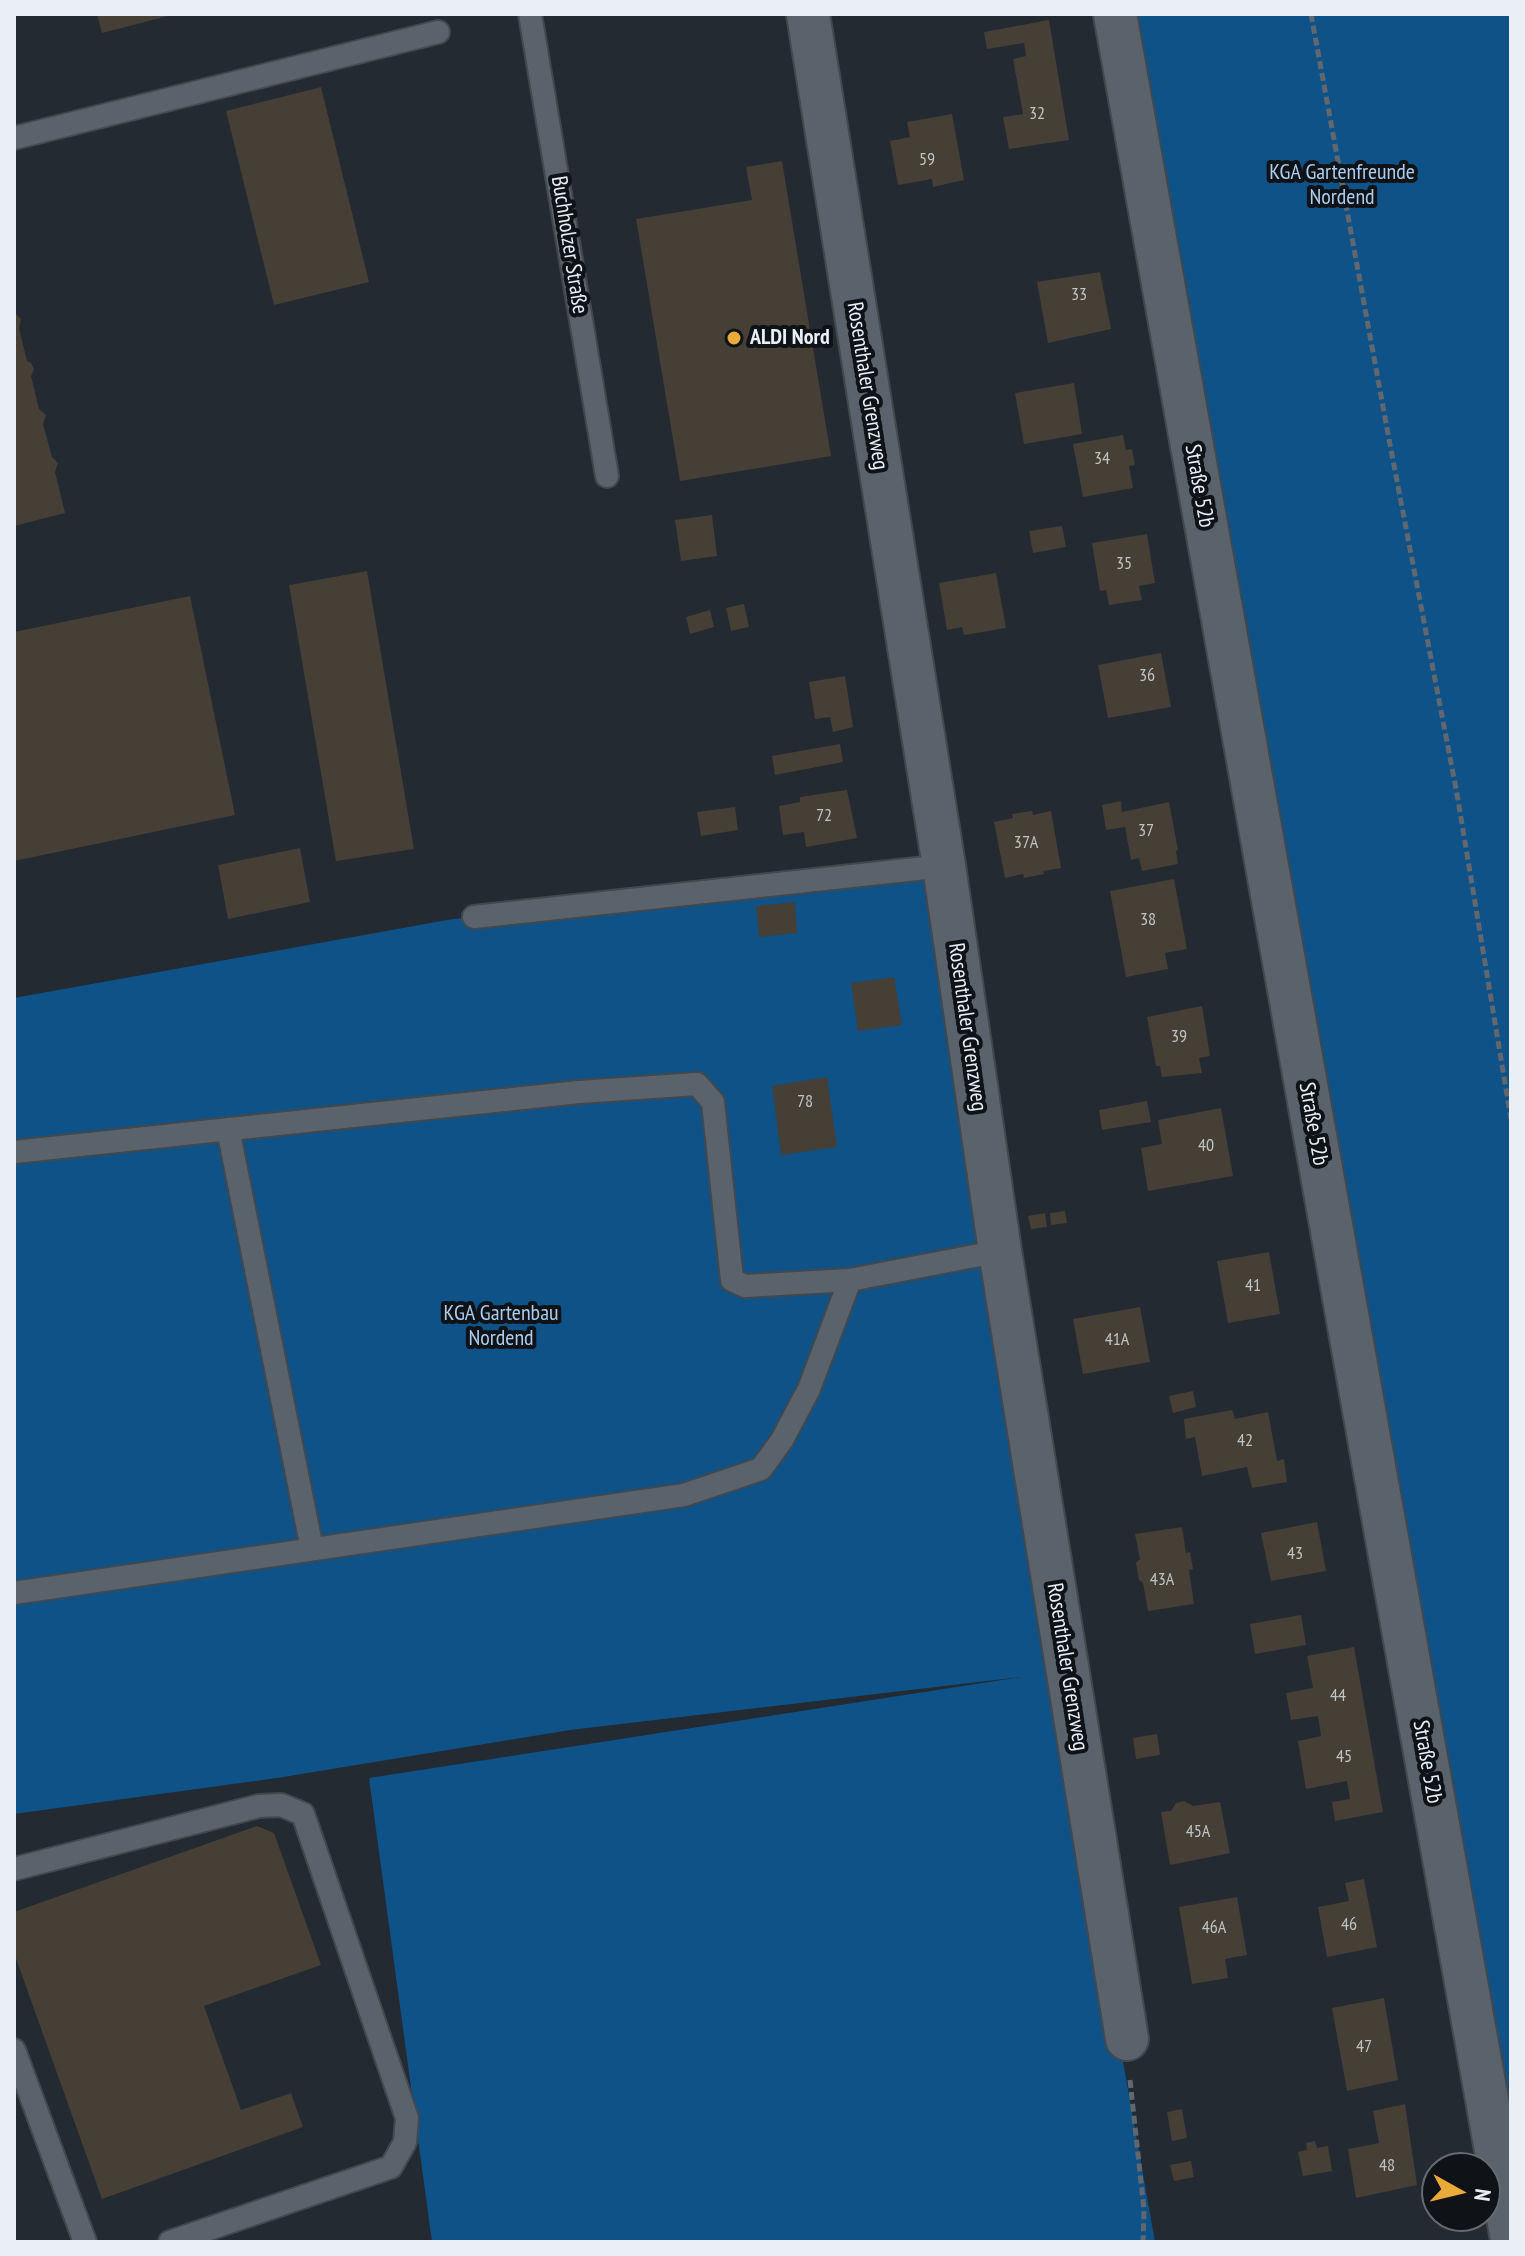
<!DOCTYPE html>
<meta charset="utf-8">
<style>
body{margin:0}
#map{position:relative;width:1525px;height:2256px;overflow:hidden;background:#232a32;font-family:"PT Sans Narrow",sans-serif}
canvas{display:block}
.frame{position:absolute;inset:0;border:16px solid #e9eff4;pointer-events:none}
.north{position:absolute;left:1421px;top:2152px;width:80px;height:80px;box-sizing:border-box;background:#0f1216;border:2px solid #666a6f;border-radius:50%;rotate:98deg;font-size:22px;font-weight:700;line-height:32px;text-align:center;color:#e9eff4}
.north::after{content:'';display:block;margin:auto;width:28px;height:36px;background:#eaaa39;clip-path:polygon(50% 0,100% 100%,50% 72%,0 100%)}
</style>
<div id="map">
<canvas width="1525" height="2256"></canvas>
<div class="frame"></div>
<div class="north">N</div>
</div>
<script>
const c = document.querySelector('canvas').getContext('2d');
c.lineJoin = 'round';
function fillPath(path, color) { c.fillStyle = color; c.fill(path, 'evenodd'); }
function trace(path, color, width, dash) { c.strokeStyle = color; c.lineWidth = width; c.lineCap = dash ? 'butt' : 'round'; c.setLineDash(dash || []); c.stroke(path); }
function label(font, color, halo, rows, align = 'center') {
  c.font = font + ' "PT Sans Narrow",sans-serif'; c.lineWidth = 8; c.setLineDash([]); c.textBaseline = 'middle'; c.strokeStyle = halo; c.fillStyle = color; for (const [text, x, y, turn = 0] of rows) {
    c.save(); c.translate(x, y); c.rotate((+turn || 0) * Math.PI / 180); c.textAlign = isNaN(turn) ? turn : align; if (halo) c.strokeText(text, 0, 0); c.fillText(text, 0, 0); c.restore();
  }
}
const green = new Path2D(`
 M1137 14H1511V2115Z
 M932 878 1054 1672 1155 2242H432L369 1778 1021 1677 570 1730 277 1778 14 1814V998L453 919Z`);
const building = new Path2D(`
 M97 14H172V15L102 33Z
 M1049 20 1069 140 1009 149 1003 117 1023 114 1013 59 1026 56 1024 43 987 49 984 32Z
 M321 87 369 282 274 305 226 111Z
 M952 114 964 180 933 187 932 179 898 185 890 141 910 137 907 122Z
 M782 161 831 456 680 481 636 219 752 200 746 167Z
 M1100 272 1111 329 1048 343 1037 282Z
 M14 312 21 319 19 328 27 361 31 363 34 369 31 376 39 409 46 415 43 424 52 457 58 463 55 472 65 513 14 526Z
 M1074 383 1082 434 1024 444 1015 393Z
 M1123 435 1126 450 1132 449 1135 465 1129 466 1133 488 1083 497 1073 444Z
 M712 515 717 556 681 561 675 520Z
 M1062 526 1066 547 1033 553 1029 531Z
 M1147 534 1155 583 1139 586 1142 600 1109 605 1106 590 1100 591 1092 543Z
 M367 571 414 849 336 861 289 585Z
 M996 573 1006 628 964 635 962 627 947 630 939 583Z
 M190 596 235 815 14 861V632Z
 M744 604 749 627 731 631 726 608Z
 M710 610 714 627 690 634 686 617Z
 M1161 653 1171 707 1108 718 1098 665Z
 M845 676 853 727 833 732 830 717 815 719 809 682Z
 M840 744 843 762 775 775 772 756Z
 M847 790 857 838 806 847 804 832 783 835 779 806 800 802V797Z
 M1121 801 1122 812 1169 802 1178 850 1176 851 1178 864 1142 871 1139 858 1131 860 1125 827 1106 830 1102 805Z
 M735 807 738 830 701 836 697 812Z
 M1032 811 1033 815 1051 811 1061 868 1043 871 1044 874 1024 878 1023 874 1005 878 994 822 1013 818 1012 814Z
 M300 848 310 902 228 919 218 865Z
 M1174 879 1187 949 1165 953 1168 969 1126 977 1110 891Z
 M795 902 797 933 759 937 756 906Z
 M894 977 902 1025 858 1031 851 983Z
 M1202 1006 1210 1056 1199 1058 1202 1073 1162 1077 1160 1066H1156L1147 1017Z
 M827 1077 837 1147 781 1155 772 1086Z
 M1147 1101 1151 1122 1102 1130 1099 1110Z
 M1221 1108 1233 1176 1148 1191 1141 1148 1162 1144 1158 1120Z
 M1065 1211 1067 1223 1051 1225 1050 1213Z
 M1045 1213 1047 1227 1031 1229 1028 1216Z
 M1269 1252 1280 1314 1228 1323 1217 1261Z
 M1140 1307 1150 1362 1083 1374 1073 1319Z
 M1193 1391 1196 1407 1173 1413 1169 1396Z
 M1232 1410 1235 1419 1268 1412 1277 1461 1284 1459 1287 1482 1252 1488 1247 1467 1202 1476 1195 1437 1186 1439 1184 1419Z
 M1317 1522 1326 1571 1271 1581 1261 1533Z
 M1182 1527 1186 1553 1190 1552 1193 1569 1189 1570 1194 1604 1148 1611 1143 1583 1139 1580 1136 1563 1140 1559 1135 1534Z
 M1301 1615 1306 1645 1255 1654 1250 1624Z
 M1354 1647 1383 1812 1335 1821 1332 1802 1350 1799 1347 1781 1306 1789 1298 1741 1321 1736 1318 1716 1291 1720 1286 1693 1313 1688 1307 1656Z
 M1157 1734 1160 1755 1136 1759 1133 1738Z
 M1184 1801 1193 1806 1220 1802 1230 1853 1170 1865 1161 1812 1171 1811 1176 1803Z
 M257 1826 274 1833 321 1965 204 2006 241 2110 291 2093 303 2127 102 2199 14 1953V1912Z
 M1364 1879 1377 1947 1327 1957 1318 1907 1349 1901 1345 1883Z
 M1237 1897 1247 1955 1225 1959 1228 1978 1192 1984 1179 1907Z
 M1384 1998 1398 2080 1347 2091 1332 2008Z
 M1405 2104 1417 2185 1356 2198 1348 2149 1379 2143 1373 2111Z
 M1182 2109 1187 2138 1172 2141 1167 2112Z
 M1315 2141 1317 2148 1328 2146 1332 2171 1303 2176 1298 2152 1307 2150 1306 2143Z
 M1191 2161 1194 2177 1174 2181 1170 2165Z`);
const path = new Path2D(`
 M1311 14 1388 434 1457 794 1511 1119
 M1130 2080 1144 2210 1143 2242`);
const lane = new Path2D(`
 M530 14 607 476
 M14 138 438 32
 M474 917 944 866
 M228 1129 312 1549
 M14 1152 579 1092 697 1084 713 1102 732 1280 745 1286 850 1280 1000 1251
 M14 1593 684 1495 761 1469 782 1440 809 1389 850 1280
 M14 1869 259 1806 281 1805 303 1814 407 2118 405 2142 391 2167 170 2242
 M14 2050 85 2242`);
const street = new Path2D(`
 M808 14 944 866 1000 1251 1127 2039
 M1115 14 1511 2234`);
const markers = [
 [734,338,8,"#eaaa39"]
];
const numberNames = [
 ["32",1037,114],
 ["59",927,160],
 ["33",1079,295],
 ["34",1102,459],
 ["35",1124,564],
 ["36",1147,676],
 ["72",824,816],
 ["37",1146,831],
 ["37A",1026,843],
 ["38",1148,920],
 ["39",1179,1037],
 ["78",805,1102],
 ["40",1206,1146],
 ["41",1253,1286],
 ["41A",1117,1340],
 ["42",1245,1441],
 ["43",1295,1554],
 ["43A",1162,1580],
 ["44",1338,1696],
 ["45",1344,1757],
 ["45A",1198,1832],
 ["46",1349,1925],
 ["46A",1214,1928],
 ["47",1364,2047],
 ["48",1387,2166]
];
const parkNames = [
 ["KGA Gartenfreunde",1342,173],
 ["Nordend",1342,198],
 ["KGA Gartenbau",501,1314],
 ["Nordend",501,1339]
];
const streetNames = [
 ["Buchholzer Straße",569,245,81],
 ["Rosenthaler Grenzweg",867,386,81],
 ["Straße 52b",1199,486,80],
 ["Rosenthaler Grenzweg",967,1027,82],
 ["Straße 52b",1313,1124,80],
 ["Rosenthaler Grenzweg",1067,1667,81],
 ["Straße 52b",1427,1762,80]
];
const poiNames = [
 ["ALDI Nord",750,338]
];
fillPath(green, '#0f5287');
fillPath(building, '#453f36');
trace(lane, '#41484e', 26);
trace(street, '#41484e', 46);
trace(path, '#61676e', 5, [8, 4]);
trace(lane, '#5a636c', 22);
trace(street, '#5a636c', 42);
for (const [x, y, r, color] of markers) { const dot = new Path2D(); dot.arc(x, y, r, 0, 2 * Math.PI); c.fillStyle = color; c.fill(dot); trace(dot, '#0f1216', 3); }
label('18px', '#c0c3c4', null, numberNames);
label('22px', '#accdee', '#0f1216', parkNames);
label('22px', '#e9eff4', '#0f1216', streetNames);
label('bold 22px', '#e9eff4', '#0f1216', poiNames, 'left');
</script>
